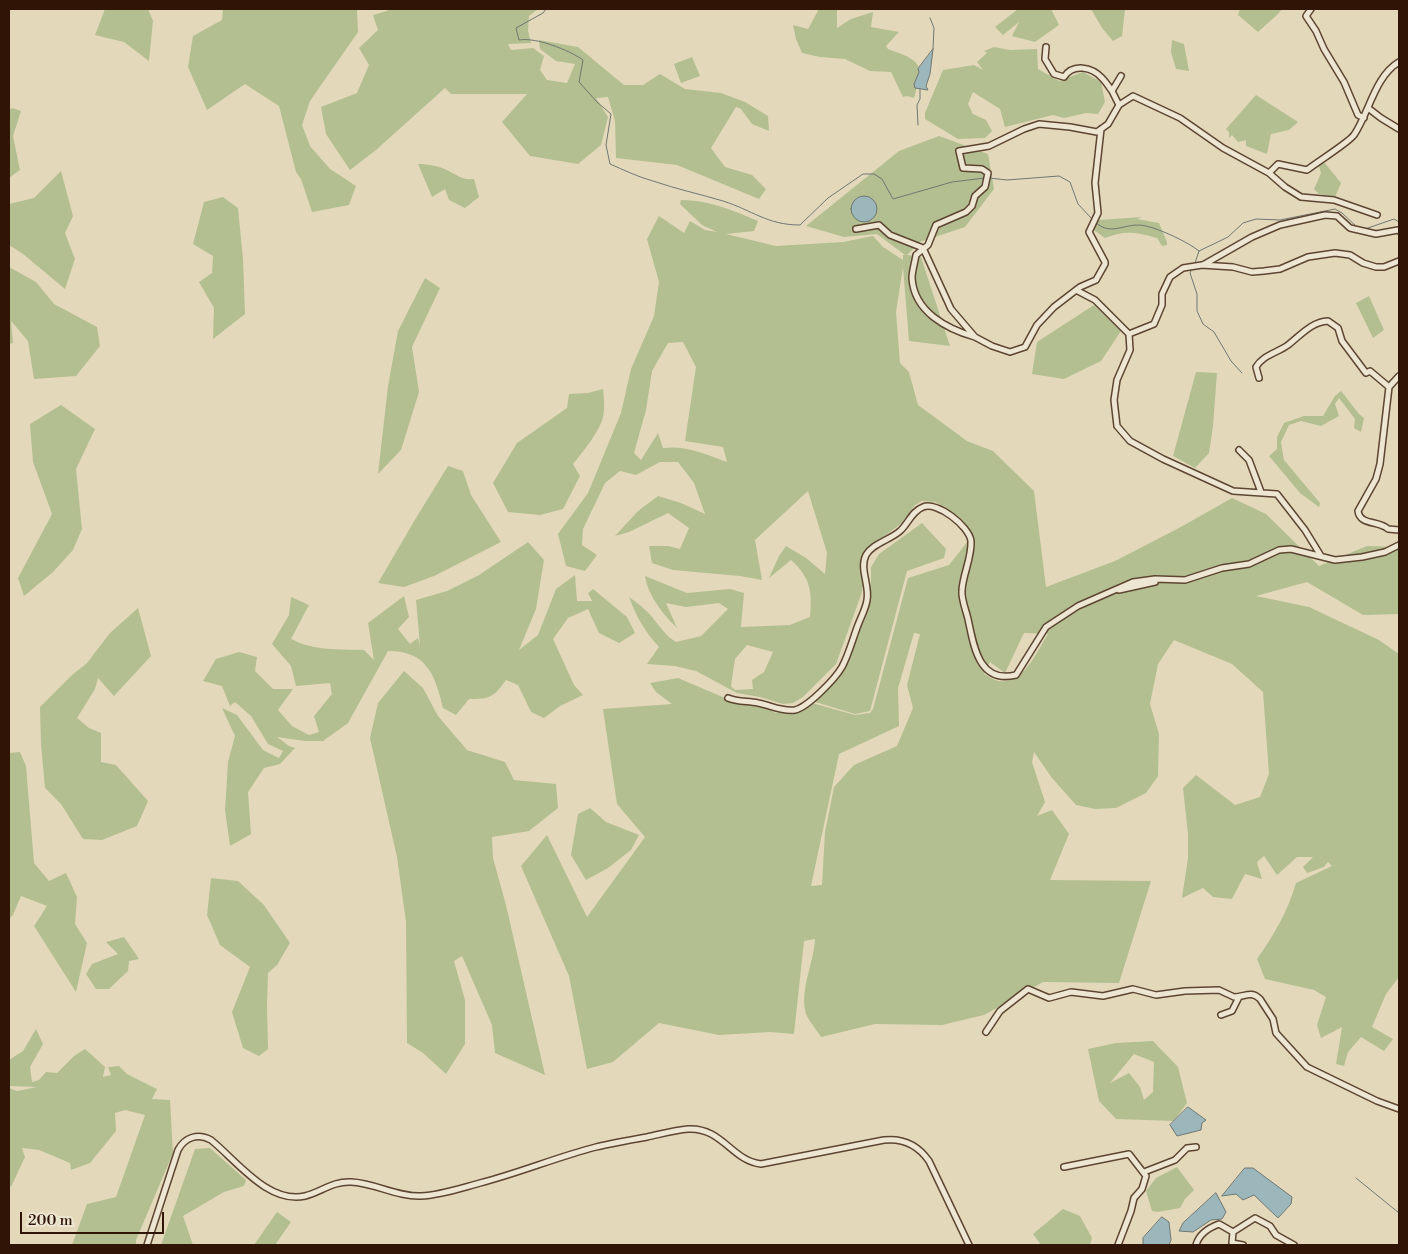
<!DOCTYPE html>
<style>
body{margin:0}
#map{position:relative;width:1408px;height:1254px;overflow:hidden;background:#e3d9ba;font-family:"Libre Bodoni",serif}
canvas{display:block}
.frame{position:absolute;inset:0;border:10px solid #301405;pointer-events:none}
.scale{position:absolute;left:20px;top:1212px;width:144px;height:22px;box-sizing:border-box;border:2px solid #301405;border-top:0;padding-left:6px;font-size:15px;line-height:18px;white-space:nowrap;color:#301405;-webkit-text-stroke:4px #ede6d2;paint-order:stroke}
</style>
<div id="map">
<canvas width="1408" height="1254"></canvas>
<div class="frame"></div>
<div class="scale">200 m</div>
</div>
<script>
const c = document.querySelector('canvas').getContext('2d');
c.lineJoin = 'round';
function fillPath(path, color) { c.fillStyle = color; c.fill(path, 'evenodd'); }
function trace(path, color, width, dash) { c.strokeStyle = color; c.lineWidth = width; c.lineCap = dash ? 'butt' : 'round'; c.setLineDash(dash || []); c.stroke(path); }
const green = new Path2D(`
 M105 9H148L153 21 149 61 124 42 95 35Z
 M223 9H357L358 32 310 101 302 125 310 146 330 169 356 186 349 205 312 212 301 179 296 172 279 106 245 84 207 110 188 67 193 36 222 20Z
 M390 9H538L529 16 528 31 531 43 508 44 511 50 533 48 544 56 540 70 547 80 567 83 575 64 556 61 540 49 539 40 578 47 624 85H643L660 74 685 89 721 93 745 102 768 116 769 131 752 124 741 109 736 107 711 148 725 167 752 175 766 189 759 199 677 165 616 158 615 121 608 97 596 98 608 117 601 145 578 164 530 156 502 122 527 94H451L445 88 376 150 350 170 326 134 321 107 357 93 369 65 359 48 378 30 373 15 387 11Z
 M819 9H837V28L851 19 873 12 871 27 899 32 886 46 888 49C921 61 925 63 914 98L907 96 903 97 891 72 870 71 845 59 820 57 802 53 796 39 793 25 808 29Z
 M1018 9H1051L1059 25 1035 42 1012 36 1019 22 1003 35 995 27Z
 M1091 9H1125L1122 36 1113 41 1102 28Z
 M1240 9H1282L1278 14 1258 32 1238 15Z
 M1172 40 1184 44 1189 71 1176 69 1171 52Z
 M994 47 1010 50 1037 49 1038 69 1059 81 1083 72 1101 82 1105 102 1098 114 1086 113 1064 118 1053 115 1005 127 1000 109 973 92 968 104 973 114 986 120 992 131 985 138 958 139 925 119V113L943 70 974 65 983 70 977 62 987 53 984 51Z
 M692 57 700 76 681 83 674 64Z
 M1256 95 1298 122 1289 130 1271 134 1267 154 1246 146V140L1238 142 1232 135 1229 138V132L1226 129Z
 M12 108 21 111 13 136 20 170 9 178V110Z
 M939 136 988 154 994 189 965 227 920 242 907 255 921 257 950 346 909 341 903 267 896 312 900 363 909 372 918 405 967 441 993 451 1034 491 1046 587 1115 561 1179 528 1232 498 1266 514 1319 566 1367 546 1399 547V614L1363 615 1307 582 1256 596 1309 607 1379 640 1399 654V977L1386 994 1372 1027 1393 1039 1384 1051 1361 1037 1348 1052 1344 1066 1336 1064 1342 1027 1321 1038 1317 1025 1326 997 1314 990 1265 979 1257 959C1275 933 1287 913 1296 883L1332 866 1328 862 1324 867 1307 873 1303 867 1313 857H1297L1277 875 1264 856 1257 862 1262 879 1245 874 1232 899 1213 897 1203 888 1182 898 1188 858V834L1183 788 1196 775 1235 805 1260 797 1269 774 1263 692 1232 664 1174 640 1158 664 1150 704 1159 734 1158 776 1146 793 1116 808 1095 809 1076 805 1052 778 1034 752 1032 762 1045 802 1037 816 1052 810 1069 834 1050 880 1151 881 1119 983 1043 982 984 1015 942 1025 875 1024 821 1037C816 1029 806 1018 805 1010 801 986 814 962 815 939L804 941 794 1034 770 1032 719 1035 659 1023 613 1062 587 1069 569 976 521 866 547 835 587 917 645 837 617 804 603 709 672 704 656 692 650 683 678 678 732 701 759 705 776 713 805 709 812 703 855 715 870 713 873 709 908 578 949 565 972 536 969 528 944 507 935 502 922 501 915 505 902 523 871 546 863 557 861 568 864 582 861 595 836 664 803 697 793 703 783 704 760 697 737 693 696 671 675 666 647 664 659 647C645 632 636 616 629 597 639 604 649 612 656 622 664 631 665 635 676 642L701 636 728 609 719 603 686 607 666 603 677 628C663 614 648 596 645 576L687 593 730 589 744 593 741 627 790 625 810 617C812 592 811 578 791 560L769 578 779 556 786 546 806 558 825 574 827 553 808 491 755 540 762 580 740 576 673 570 652 563 649 546H668L680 549 689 528 668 513 629 532 615 536 638 511 658 496 681 503 705 514 694 483 678 462H660L636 475 620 471 605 483 583 529 582 545 597 555 585 571 566 566 558 534 588 493 621 413 631 369 654 316 659 282 647 239 659 216 684 233 690 221 705 230 717 232 702 225 680 204 681 200C709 200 732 210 758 221L754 231 726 234 776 246 843 242 873 236 883 247 903 260V255H905L877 234 844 237 806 226 899 151ZM683 342 696 367 685 441 723 447 727 462C706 454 685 445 663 448L658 433 641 460 634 453 646 410 652 371 668 343ZM914 633 920 634 907 685 913 708 897 746 854 765 834 787 825 832 822 885 811 886 839 754 899 726 898 688ZM1024 633 1048 634C1037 651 1023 686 998 681 994 680 988 676 984 674L990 662 1005 673ZM747 645 773 652 764 672 752 680 753 689 735 690 731 686 735 659Z
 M1324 162 1341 183 1335 197 1319 194 1314 189 1321 173 1319 166Z
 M418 164C429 164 439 166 449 171 458 176 463 180 474 179L479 197 465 208 449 200 445 189 432 197Z
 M61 171 73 216 65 233 75 259 65 289 23 254 9 245V204L34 198Z
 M223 197 238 208 243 259 245 314 213 339 214 308 199 282 212 273 213 256 193 244 204 202Z
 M1142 217 1137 219 1159 223 1167 242V245L1162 246 1157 238C1135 232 1126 230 1105 238L1094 230 1098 220Z
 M9 267 36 282 54 304 97 327 100 346 76 376 34 379 28 341 11 321 13 343 9 344Z
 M425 278 440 288 412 347 419 392 401 450 378 474 388 386 398 331Z
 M1369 296 1384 330 1373 338 1356 303Z
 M1094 305 1121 331 1101 361 1064 379 1032 374 1037 342Z
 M1196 372 1217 373 1213 426 1209 453 1195 468 1173 456Z
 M603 389C604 399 605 408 603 417 600 431 582 453 573 464L580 476 563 509 540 515 508 512 493 483 517 443 567 408 569 394 588 393Z
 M1341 391 1359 414 1364 418 1361 432 1354 428 1355 419 1339 398 1335 404 1339 416 1321 426 1301 421 1289 425 1281 442 1284 460 1320 503 1319 507 1300 493 1269 456 1277 449V437L1284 423 1304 416H1323L1335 396Z
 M61 405 95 429 76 469 82 529 73 550 53 572 24 596 18 578 52 514 33 462 30 424Z
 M448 466 463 471 471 495 501 542 434 576 404 587 378 583 416 518Z
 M922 523 946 549 944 558 907 571 870 711 855 714 812 701 849 657 871 599V567L879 554Z
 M528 542 544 560 536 609 519 650 538 635 556 589 575 575 577 601H592L588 593 593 589 627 617 635 633 619 643 599 633 588 609 568 618 553 639 574 685 583 695 560 706 544 718 531 712 518 685 506 680C493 698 490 699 469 699L456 715 443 708C435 675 427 651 388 651L348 723 323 741H305L277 737 289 746 295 748 280 764 264 768 248 792 251 834 230 846 225 810 228 762 235 736 222 708 237 715 263 750 279 758 283 751 268 744 251 716 235 702 230 706 222 686 203 681 216 659 239 652 257 657 255 671 273 689H293L278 710 292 726 309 735 319 732 314 716 332 694 330 683 296 686 291 666 272 644 289 615 291 597 309 605 291 639C315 651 337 649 364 650L374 660 368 623 404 596 409 617 398 629 410 644 418 638 420 645 416 600 447 591 479 575Z
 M138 608 151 656 114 696 98 678 95 689 77 718 89 728 101 733V762L116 765 148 801 137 826 102 840 83 839 61 804 45 788 41 744 40 707 72 675 87 663 110 633Z
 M404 671 423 688 438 716 467 750 505 762 514 780 556 784 558 808 529 831 492 837 493 858 506 905 545 1075 495 1053 492 1025 462 956 454 961 465 1000V1044L446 1074 423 1053 407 1043 406 922 397 857 370 738 378 703Z
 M20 752 26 766 34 863 49 881 66 873 77 897 75 924 87 943 76 992 34 926 47 906 21 896 13 915 9 919V753Z
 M590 808 606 822 639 835 631 850 608 868 586 880 571 855 578 814Z
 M211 878 238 881 264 905 290 943 277 965 268 973 267 1006 268 1049 259 1056 243 1048 232 1012 250 967 220 945 207 915Z
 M124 937 139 959 129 961 128 971 109 989H96L86 974 92 964 118 954 106 942Z
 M36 1029 43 1044 30 1067 32 1082 39 1080 46 1072 57 1073 74 1056 85 1049 105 1067 103 1077 111 1075 108 1067 119 1066 127 1074 157 1089 152 1099 170 1100 173 1153 136 1240V1245H72L87 1204 116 1197 145 1115 125 1110 115 1113 116 1131 90 1163 71 1170 70 1163 39 1150 22 1148 25 1157 11 1187 9 1183V1088L17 1091 37 1087 9 1086V1060L23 1051Z
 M1153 1041 1178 1067 1187 1103 1174 1121 1116 1119 1099 1101 1088 1049 1116 1043ZM1134 1054 1154 1062 1153 1092 1144 1100 1140 1087 1129 1073 1110 1083Z
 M210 1148 246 1180 244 1186 224 1192 183 1216 193 1245H161L195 1149Z
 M1177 1167 1194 1190 1185 1199 1180 1208 1158 1212 1152 1211 1146 1191 1156 1178Z
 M1063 1209 1080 1216 1092 1238 1090 1245H1041L1033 1234Z
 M277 1212 291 1222 275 1245H254Z`);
const water = new Path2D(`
 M933 49 930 74 926 86 928 90 915 88 914 84 919 72 918 69Z
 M851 209a13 13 0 1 1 26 0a13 13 0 1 1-26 0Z
 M1188 1107 1206 1120 1202 1123 1201 1130 1177 1136 1170 1125Z
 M1245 1168H1253L1292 1197 1291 1204 1278 1218 1254 1195 1243 1200 1236 1194 1222 1196Z
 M1216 1193 1226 1212 1222 1219 1211 1220 1193 1232 1179 1231 1183 1223Z
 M1162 1217 1169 1222 1171 1240 1169 1245H1143V1238Z`);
const stream = new Path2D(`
 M546 9 543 13 516 28 519 40C536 37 569 50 583 60L579 82 597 102 611 114 606 145 610 164C624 170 638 177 653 181 676 189 700 194 723 201 752 210 767 225 800 225L828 198 863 174H874L882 179 893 199 952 182 985 178
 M930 18 934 28 933 49
 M918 125 917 105 920 99V89
 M989 178 1007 180 1059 176 1070 182 1078 204 1092 219
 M1095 222C1112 238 1125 221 1146 226 1160 229 1188 242 1199 251
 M1365 229 1394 219 1399 222
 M1195 263 1199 251 1228 237 1243 223 1256 219 1280 220 1335 209 1342 213 1357 227
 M1192 269 1190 273 1197 294V311L1203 324 1214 332 1231 361 1242 373
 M1356 1178 1399 1213`);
const street = new Path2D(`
 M1311 9 1306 16 1316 31 1324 49 1344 82 1358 115 1364 118
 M1046 47 1045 59 1054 74 1064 77C1073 63 1092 67 1102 78 1106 82 1109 87 1112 91
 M1119 105 1112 91 1121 76
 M1368 108 1381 118 1399 129
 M1269 173 1278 164 1307 170C1317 162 1348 143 1354 135 1369 113 1375 76 1399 62
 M856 229 879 225 890 235 923 248 951 309 975 337 992 346 1010 352 1025 347 1037 325 1054 307 1080 287 1096 280 1105 264V262L1089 232 1098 213 1095 183 1101 129
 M1203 265 1252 237 1280 225 1325 215 1337 216 1350 228 1376 234 1398 230 1399 231
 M1076 290 1095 300 1129 334 1130 350 1117 380 1114 400 1117 426 1130 441 1163 459 1233 491 1277 494 1305 530 1321 556
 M1129 334 1154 324 1162 305V294L1170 277 1183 268 1202 265 1233 267 1252 272 1264 271 1280 269 1308 257 1335 253 1350 255 1363 263 1376 267H1384L1399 261
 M975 337C947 329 914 312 912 278 912 271 915 262 916 255L928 245 936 225 966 212 972 206 975 196 985 187 988 173 982 169 963 168 959 151 989 146 1024 129 1039 124 1070 127 1097 132 1108 124 1119 105 1133 96 1180 118 1223 148 1269 173 1285 187 1301 197 1334 200 1377 215
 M1399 376 1389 387 1380 464 1376 479 1358 511C1360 526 1379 520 1388 529L1399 530
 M1259 378 1256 367C1263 355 1277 353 1288 345 1301 335 1311 322 1328 321L1338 328 1342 341 1366 373 1370 371 1389 387
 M1239 450 1249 460 1261 492
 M1119 590 1155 582
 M728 698C737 702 748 701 758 703 770 705 782 712 795 710 808 707 835 679 842 667 849 654 853 638 858 625 861 617 866 608 867 600 870 585 859 569 866 555 873 543 890 540 900 531 908 524 912 511 923 507 937 501 969 526 971 541 972 557 963 574 962 590 961 599 966 610 968 619 974 647 979 684 1016 675L1046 627 1078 606 1133 582 1155 579 1185 580 1222 568 1249 564 1279 550 1291 549 1335 560 1362 557 1385 552 1399 545
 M1221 1015 1232 1011 1239 997
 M986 1032 1000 1011 1028 989 1049 998 1071 992 1103 996 1133 989 1156 995 1185 991 1219 990 1234 997C1245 997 1251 990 1260 999L1273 1019 1276 1033 1307 1067 1377 1101 1399 1109
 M1064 1167 1129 1154 1146 1176 1142 1189 1134 1198 1131 1211 1118 1245
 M1144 1172 1175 1160 1187 1148 1196 1147
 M1233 1232 1232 1243 1243 1245
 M147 1245 178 1150C185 1137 198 1133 211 1140 237 1161 268 1204 305 1196 321 1192 333 1181 351 1182 375 1183 397 1197 421 1196 441 1195 461 1188 480 1183 519 1173 557 1157 596 1147 613 1143 630 1140 647 1137 661 1134 675 1130 688 1129 722 1127 732 1161 761 1164L884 1140C903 1138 918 1145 929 1161L969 1245
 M1196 1245C1199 1234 1208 1228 1219 1224L1233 1232 1255 1218 1270 1226 1276 1235 1294 1245`);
fillPath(green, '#b3bf90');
fillPath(water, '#9bb7bb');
trace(water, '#707672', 1);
trace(stream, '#707672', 1);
trace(street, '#5d4532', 8);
trace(street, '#ede6d2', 5);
</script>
